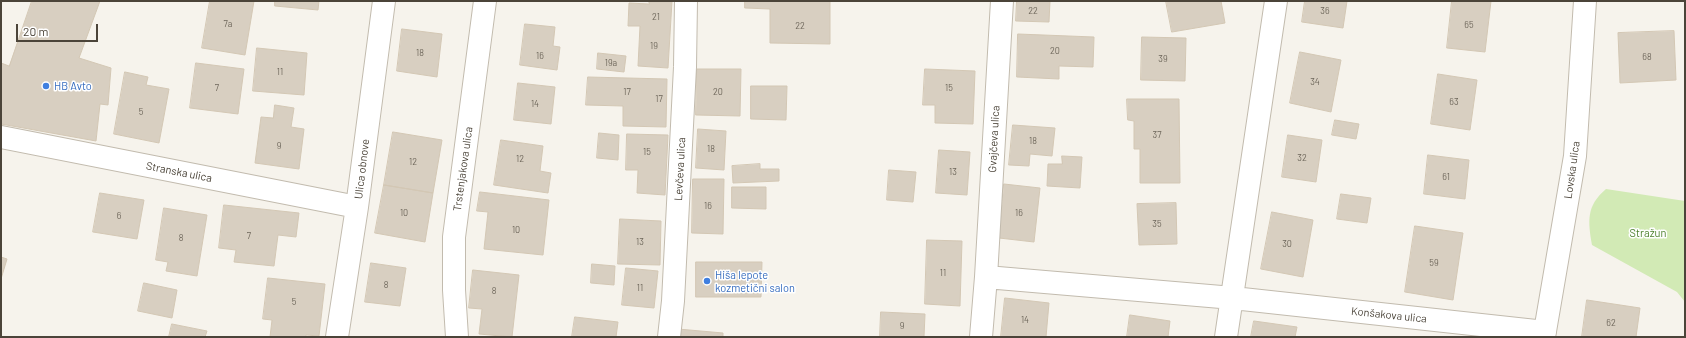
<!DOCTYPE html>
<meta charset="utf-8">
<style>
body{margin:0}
#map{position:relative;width:1686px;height:338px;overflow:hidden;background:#f6f3ec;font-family:Barlow,sans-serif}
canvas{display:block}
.frame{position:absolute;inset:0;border:2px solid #4b4439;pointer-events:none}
.scale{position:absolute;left:16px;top:24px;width:82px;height:18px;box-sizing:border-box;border:2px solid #4b4439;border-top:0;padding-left:5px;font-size:12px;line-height:14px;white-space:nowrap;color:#4b4439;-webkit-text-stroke:3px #fff;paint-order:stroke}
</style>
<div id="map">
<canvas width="1686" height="338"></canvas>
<div class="frame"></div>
<div class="scale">20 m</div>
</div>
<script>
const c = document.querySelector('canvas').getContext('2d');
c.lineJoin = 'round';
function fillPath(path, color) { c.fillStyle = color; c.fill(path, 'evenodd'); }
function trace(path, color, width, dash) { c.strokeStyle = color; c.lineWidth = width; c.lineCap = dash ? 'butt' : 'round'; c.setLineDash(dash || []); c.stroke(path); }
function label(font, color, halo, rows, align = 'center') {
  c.font = font + ' Barlow,sans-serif'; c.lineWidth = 3; c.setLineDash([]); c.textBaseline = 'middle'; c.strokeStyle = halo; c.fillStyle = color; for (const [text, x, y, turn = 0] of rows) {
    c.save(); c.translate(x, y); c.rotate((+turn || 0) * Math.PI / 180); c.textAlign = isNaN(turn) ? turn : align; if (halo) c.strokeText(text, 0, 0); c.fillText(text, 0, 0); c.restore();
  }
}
const green = new Path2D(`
 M1606 189 1685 201V302L1677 292 1592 245C1588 221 1586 206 1606 189Z`);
const building = new Path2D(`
 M32 1H100L79 58 111 68 108 105 100 104 96 141 1 124V63L9 66Z
 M210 1H254L245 55 202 48Z
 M275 1H319L318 10 275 6Z
 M649 1H672L668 68 638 66 640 26H628L629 3 649 4Z
 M745 1H830V44L770 43V9L745 8Z
 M1017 1H1050L1049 22 1016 21Z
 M1166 1H1221L1225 23 1172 32Z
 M1305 1H1347L1343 28 1302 22Z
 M1452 1H1491L1485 52 1447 48Z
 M525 24 555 27 553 46 560 47 557 70 520 65Z
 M402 29 442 34 437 77 397 71Z
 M1674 31 1676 80 1620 83 1618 33Z
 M1018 34 1094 37 1093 67 1059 66V79L1017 77Z
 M1142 37 1186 38 1185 81 1141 80Z
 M257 48 307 53 304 95 253 91Z
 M1300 52 1341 60 1331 112 1290 103Z
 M598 53 626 56 624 72 597 69Z
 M196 63 244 69 238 114 190 108Z
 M697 69H741L740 116 696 115Z
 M925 69 975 71 973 124 935 123V105H923Z
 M125 72 148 77 146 85 169 89 159 143 114 134Z
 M1438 74 1477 80 1470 130 1431 124Z
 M588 77 667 79 666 127 623 126V106L586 105Z
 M518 83 555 87 551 124 514 120Z
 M751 86H787L786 120 751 119Z
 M1127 99H1179L1180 183H1140V149H1134V121L1128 120Z
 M275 105 294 108 291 127 304 129 299 169 255 163 261 117 273 118Z
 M1335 120 1359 124 1356 139 1332 135Z
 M1013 125 1055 128 1052 156 1030 154 1029 166 1009 165Z
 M698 129 726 131 724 170 696 168Z
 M393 132 442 140 433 193 384 185Z
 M599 133 619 135 618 160 597 158Z
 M627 134 668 135 665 195 637 193 638 170H626Z
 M1288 135 1322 140 1316 182 1282 177Z
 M501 140 543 146 540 171 551 173 548 193 494 185Z
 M939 150 970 152 967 195 936 193Z
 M1428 155 1469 160 1465 199 1424 194Z
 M1062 156 1082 157 1080 188 1047 186 1048 164H1062Z
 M760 164V169H779V181L733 183 732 166Z
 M889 170 916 172 913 202 887 200Z
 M693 179H724L723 234 692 233Z
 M1004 184 1040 188 1034 242 999 238Z
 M384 185 433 193 425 242 375 233Z
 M732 187H766V209L732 208Z
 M480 192 549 200 543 255 484 249 488 212 477 211Z
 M100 193 144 200 137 239 93 232Z
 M1341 194 1371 198 1367 223 1337 219Z
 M1176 203 1177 244 1139 245 1137 204Z
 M224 205 299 213 296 237 278 235 274 266 234 262 236 250 219 248Z
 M164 208 207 215 197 276 166 271 168 262 156 260Z
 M1272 212 1313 220 1303 277 1261 269Z
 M620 219 661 221 660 265 618 264Z
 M1415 226 1463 233 1453 300 1405 292Z
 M927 240 962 241 960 306 925 304Z
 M1 257 7 259 1 279Z
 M696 262H762L761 297H696Z
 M371 263 406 268 400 306 365 302Z
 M592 264 615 266 614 285 591 283Z
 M626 268 658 271 654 308 622 305Z
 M473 270 519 275 512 337 479 334 482 309 469 308Z
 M268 278 325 284 319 336 306 335V337H270L272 320 263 319Z
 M144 283 177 290 172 318 138 311Z
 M1005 298 1049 303 1046 337H1001Z
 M1587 300 1640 308 1636 337H1582Z
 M881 312 925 314 924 337H880Z
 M1130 315 1170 321 1168 337H1127Z
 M575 317 618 322 616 337H572Z
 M1254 321 1297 327 1295 337H1251Z
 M172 324 207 331 205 337H169Z
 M678 329 723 333V337H678Z`);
const minor = new Path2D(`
 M1 137 357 207
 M986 277 1233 298 1545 332
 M337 337 357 207 384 1
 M457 337 454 290V237L485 1
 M669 337 673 301 685 67 686 1
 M981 337 986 277 1002 1
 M1226 337 1276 1
 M1544 337 1575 156 1585 1`);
const markers = [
 [46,86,4,"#3f7fe0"],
 [707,281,4,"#3f7fe0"]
];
const numberNames = [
 ["22",1033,11],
 ["36",1325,11],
 ["21",656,17],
 ["7a",228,24],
 ["65",1469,25],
 ["22",800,26],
 ["19",654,46],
 ["20",1055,51],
 ["18",420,53],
 ["16",540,56],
 ["68",1647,57],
 ["39",1163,59],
 ["19a",611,63],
 ["11",280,72],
 ["34",1315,82],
 ["7",217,88],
 ["15",949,88],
 ["17",627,92],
 ["20",718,92],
 ["17",659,99],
 ["63",1454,102],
 ["14",535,104],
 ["5",141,112],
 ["37",1157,135],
 ["18",1033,141],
 ["9",279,146],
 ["18",711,149],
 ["15",647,152],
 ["32",1302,158],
 ["12",520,159],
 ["12",413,162],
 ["13",953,172],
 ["61",1446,177],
 ["16",708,206],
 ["10",404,213],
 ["16",1019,213],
 ["6",119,216],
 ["35",1157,224],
 ["10",516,230],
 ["7",249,236],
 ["8",181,238],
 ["13",640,242],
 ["30",1287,244],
 ["59",1434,263],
 ["11",943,273],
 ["8",386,285],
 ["11",640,288],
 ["8",494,291],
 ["5",294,302],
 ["14",1025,320],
 ["62",1611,323],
 ["9",902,326]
];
const shopNames = [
 ["HB Avto",54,86],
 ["Hiša lepote",715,275],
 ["kozmetični salon",715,288]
];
const streetNames = [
 ["Gvajčeva ulica",994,139,-87],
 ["Ulica obnove",362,169,-83],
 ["Trstenjakova ulica",463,169,-82],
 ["Levčeva ulica",680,169,-87],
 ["Lovska ulica",1572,170,-82],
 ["Stranska ulica",179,172,11],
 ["Konšakova ulica",1389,315,6]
];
const parkNames = [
 ["Stražun",1648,233]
];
fillPath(green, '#d2eab5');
fillPath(building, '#d8cfc1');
trace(building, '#d3c7b4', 1);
trace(minor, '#c2bbae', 24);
trace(minor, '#fff', 22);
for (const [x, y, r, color] of markers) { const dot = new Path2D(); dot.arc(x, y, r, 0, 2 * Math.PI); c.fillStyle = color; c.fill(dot); trace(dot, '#fff', 1.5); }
label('9px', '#6e675b', null, numberNames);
label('11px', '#366cbe', '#fff', shopNames, 'left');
label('11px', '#4b4439', '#fff', streetNames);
label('11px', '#4a7f2a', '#fff', parkNames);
</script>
